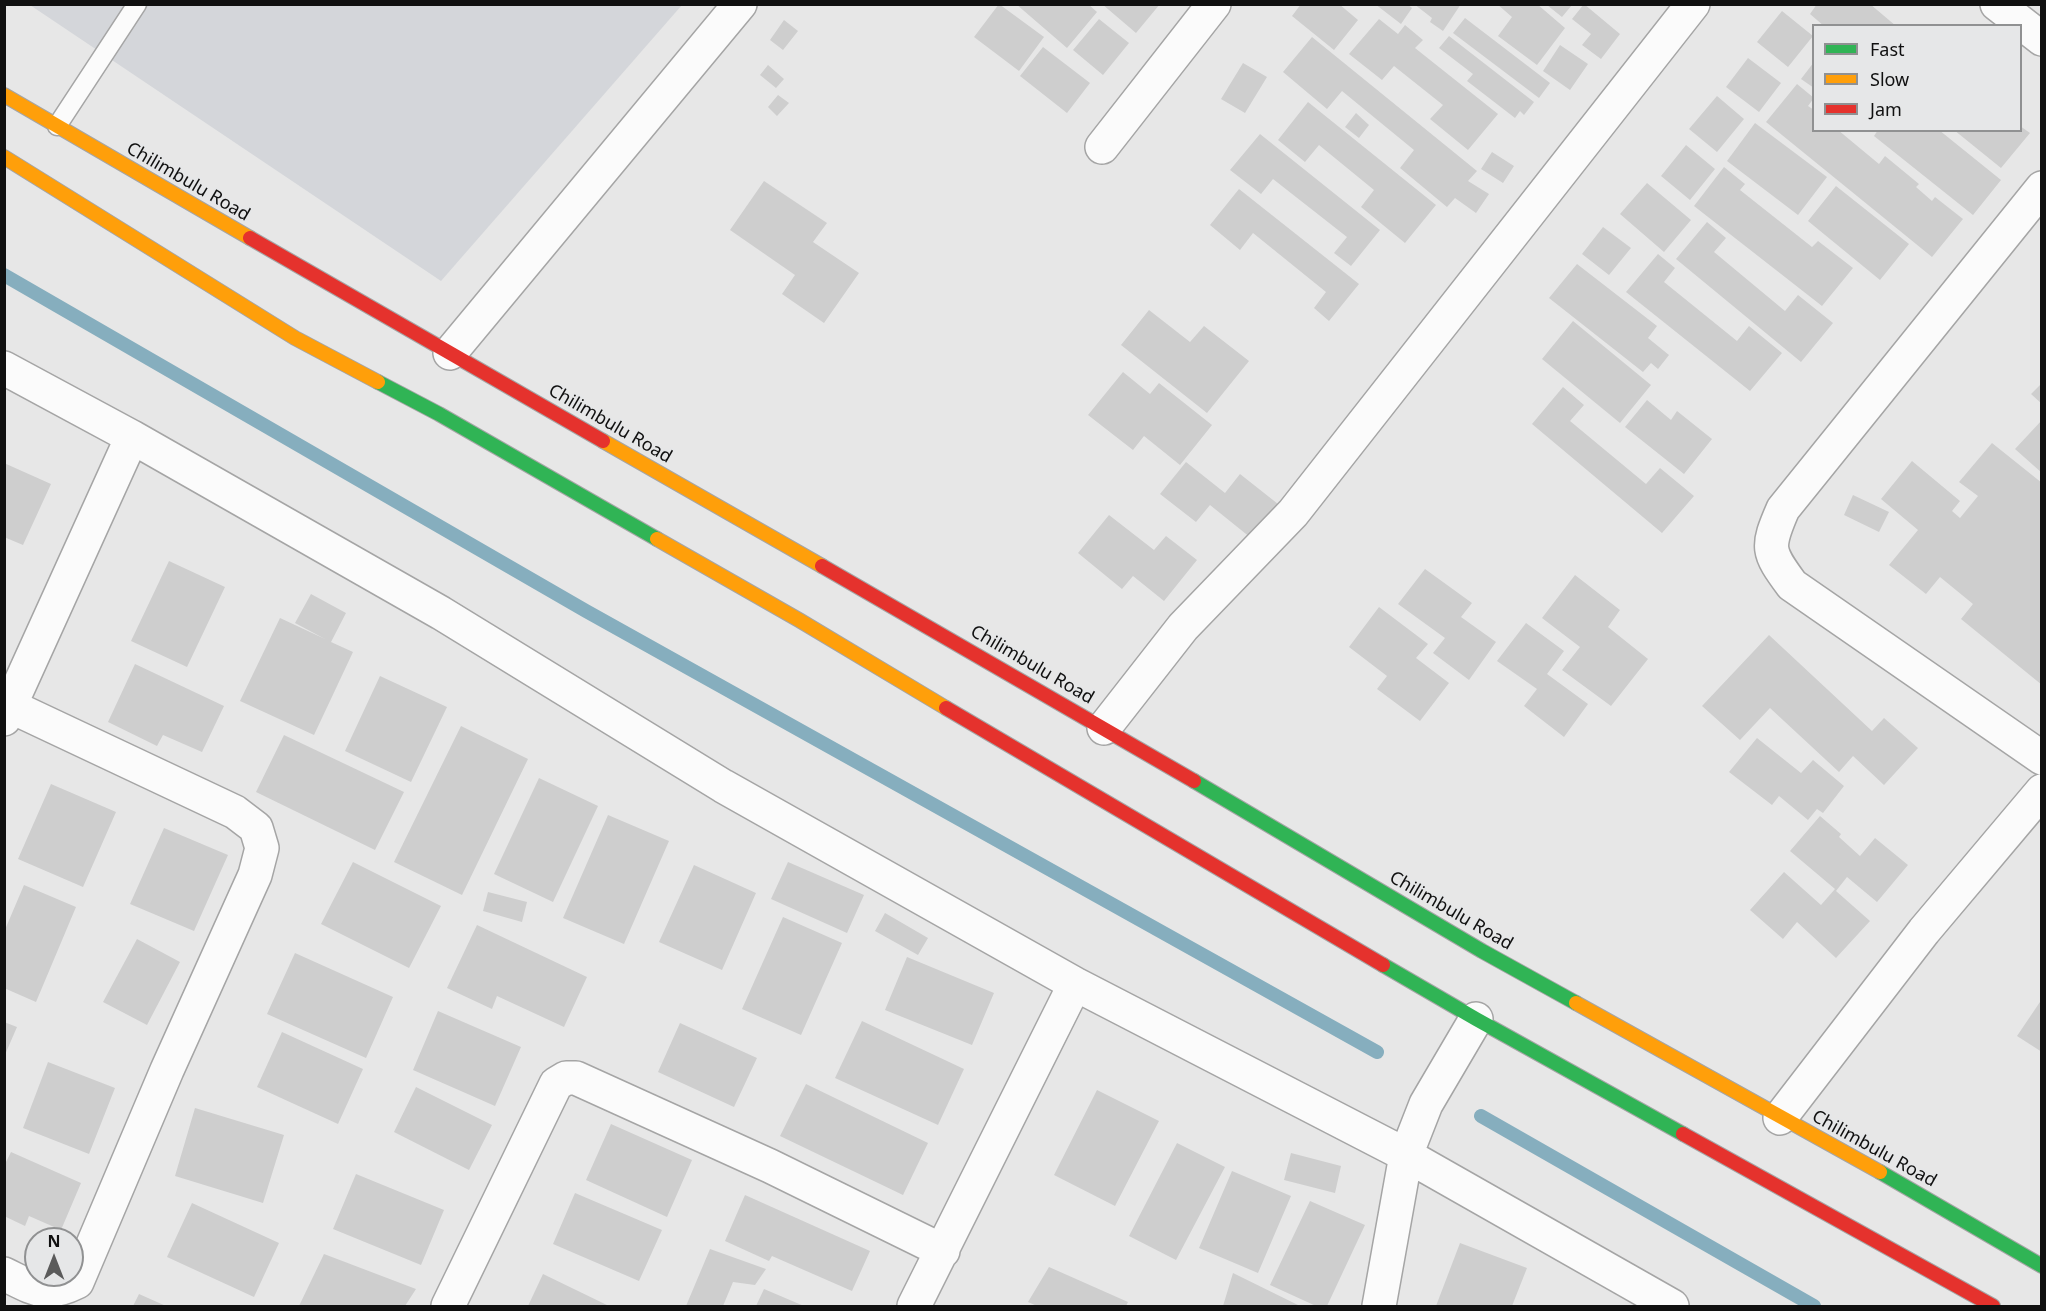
<!DOCTYPE html>
<style>
body{margin:0}
#map{position:relative;width:2046px;height:1311px;overflow:hidden;background:#e7e7e7;font-family:"Noto Sans",sans-serif}
canvas{display:block}
.frame{position:absolute;inset:0;border:6px solid #101010;pointer-events:none}
.legend{position:absolute;left:1812px;top:24px;width:210px;height:108px;box-sizing:border-box;background:#e6e7e8;border:2px solid #909192;margin:0;padding:8px 10px;list-style:none;font-size:18px;color:#101010}
.legend li{display:flex;align-items:center;gap:12px;height:30px}
.legend b{width:30px;border:2px solid #909192}
.north{position:absolute;left:24px;top:1227px;width:60px;height:60px;box-sizing:border-box;background:#e6e7e8;border:2px solid #909192;border-radius:50%;rotate:0deg;font-size:16px;font-weight:700;line-height:24px;text-align:center;color:#101010}
.north::after{content:'';display:block;margin:auto;width:21px;height:27px;background:#5b5b5b;clip-path:polygon(50% 0,100% 100%,50% 72%,0 100%)}
</style>
<div id="map">
<canvas width="2046" height="1311"></canvas>
<div class="frame"></div>
<ul class="legend">
<li><b style="height:8px;background:#30b455"></b>Fast</li>
<li><b style="height:8px;background:#ff9f0a"></b>Slow</li>
<li><b style="height:8px;background:#e5322d"></b>Jam</li>
</ul>
<div class="north">N</div>
</div>
<script>
const c = document.querySelector('canvas').getContext('2d');
c.lineJoin = 'round';
function fillPath(path, color) { c.fillStyle = color; c.fill(path, 'evenodd'); }
function trace(path, color, width, dash) { c.strokeStyle = color; c.lineWidth = width; c.lineCap = dash ? 'butt' : 'round'; c.setLineDash(dash || []); c.stroke(path); }
function label(font, color, halo, rows, align = 'center') {
  c.font = font + ' "Noto Sans",sans-serif'; c.lineWidth = 4.5; c.setLineDash([]); c.textBaseline = 'middle'; c.strokeStyle = halo; c.fillStyle = color; for (const [text, x, y, turn = 0] of rows) {
    c.save(); c.translate(x, y); c.rotate((+turn || 0) * Math.PI / 180); c.textAlign = isNaN(turn) ? turn : align; if (halo) c.strokeText(text, 0, 0); c.fillText(text, 0, 0); c.restore();
  }
}
const built = new Path2D(`
 M30 5H682L441 281Z`);
const stream = new Path2D(`
 M4 275 586 611 1377 1052
 M1481 1116 1814 1306`);
const building = new Path2D(`
 M999 4 1044 37 1019 71 974 37Z
 M1016 4H1088L1097 12 1067 48Z
 M1102 4H1160L1136 33Z
 M1301 4H1339L1358 20 1334 50 1292 16Z
 M1375 4H1407L1412 8 1401 24Z
 M1414 4H1461L1443 31 1430 22 1432 18Z
 M1497 4H1537L1565 28 1537 65 1498 36 1512 17Z
 M1584 4 1620 34 1601 59 1582 45 1591 34 1572 19Z
 M1817 4H1870L1896 26H1824L1810 14Z
 M1547 5H1572L1562 17Z
 M1782 11 1813 36 1788 67 1757 42Z
 M1465 18 1550 83 1539 98 1453 33Z
 M1099 19 1129 43 1103 75 1073 50Z
 M1379 19 1398 34 1405 25 1423 40 1415 48 1498 114 1468 150 1430 119 1443 105 1394 66 1382 80 1349 54Z
 M784 20 798 31 783 50 770 40Z
 M1449 36 1534 102 1524 115 1520 111 1515 118 1467 81 1473 74 1439 48Z
 M1312 37 1477 171 1468 181 1489 194 1476 213 1455 198 1447 207 1400 168 1414 150 1342 91 1327 109 1283 72Z
 M1560 45 1588 64 1570 90 1543 71Z
 M1043 47 1090 83 1067 113 1020 76Z
 M1748 58 1781 83 1759 112 1726 87Z
 M1814 62V88L1801 79Z
 M1243 63 1267 77 1245 113 1221 99Z
 M768 65 784 79 776 88 760 75Z
 M1797 84 1814 98 1808 106 1814 110V130H1838L1879 164 1885 156 1919 184 1916 187 1932 201 1935 197 1963 219 1932 257 1766 122Z
 M778 95 789 103 777 116 768 107Z
 M1717 96 1744 119 1717 152 1689 129Z
 M1308 102 1436 205 1405 243 1361 207 1374 190 1319 145 1305 162 1278 140Z
 M1356 113 1369 125 1359 138 1345 127Z
 M1755 123 1827 177 1798 215 1727 161Z
 M2020 126 2030 133 2001 168 1954 130H2020Z
 M1878 130H1939L2001 180 1973 215 1874 136Z
 M1260 134 1380 230 1351 266 1334 253 1347 237 1273 179 1261 194 1230 170Z
 M1686 145 1715 169 1690 200 1661 176Z
 M1492 152 1514 166 1503 183 1481 169Z
 M1724 167 1745 184 1740 190 1812 247 1818 241 1853 268 1822 306 1694 206Z
 M764 181 827 223 813 242 859 273 824 323 782 294 795 275 730 230Z
 M1647 183 1691 220 1664 252 1620 214Z
 M1836 186 1909 244 1880 280 1808 221Z
 M1239 189 1359 284 1329 321 1314 308 1326 292 1253 233 1240 250 1210 225Z
 M1707 222 1726 238 1714 252 1785 311 1798 295 1833 323 1801 362 1676 259Z
 M1603 227 1631 248 1609 275 1582 254Z
 M1658 254 1675 268 1664 282 1737 341 1749 326 1782 353 1750 391 1626 292Z
 M1577 264 1657 326 1648 338 1669 355 1658 369 1651 363 1643 372 1549 298Z
 M1149 310 1190 342 1204 326 1249 361 1207 413 1121 345Z
 M1573 321 1651 385 1620 423 1542 359Z
 M1123 372 1150 394 1159 383 1212 425 1180 465 1144 436 1133 450 1088 415Z
 M2042 383V404L2031 394Z
 M1563 387 1584 405 1570 421 1646 484 1660 468 1694 496 1662 533 1532 424Z
 M1647 400 1671 420 1677 411 1712 439 1684 474 1625 427Z
 M2042 420V473L2015 449Z
 M1992 443 2042 483V685L1961 619 1973 604 1940 577 1926 594 1889 565 1918 530 1881 499 1912 461 1960 501 1952 511 1960 518 1978 496 1959 482Z
 M1186 462 1225 493 1240 474 1278 504 1251 538 1210 505 1196 522 1160 494Z
 M4 463 51 484 23 545 4 537Z
 M1853 495 1889 512 1879 532 1844 515Z
 M1109 515 1154 550 1166 536 1197 560 1164 601 1133 576 1122 589 1078 553Z
 M169 561 225 587 187 667 131 641Z
 M1425 569 1472 603 1461 617 1496 642 1469 680 1433 653 1445 638 1398 604Z
 M1575 575 1620 610 1608 627 1648 659 1611 706 1562 670 1580 647 1542 618Z
 M311 594 346 613 331 642 353 652 314 735 240 701 280 618 325 639 295 623Z
 M1379 607 1428 644 1416 658 1449 683 1420 721 1377 689 1387 676 1349 647Z
 M1526 623 1564 651 1547 674 1588 704 1564 737 1524 706 1537 689 1497 661Z
 M1769 635 1872 731 1884 718 1918 748 1884 785 1853 756 1839 772 1770 708 1740 740 1702 706Z
 M135 664 224 706 202 752 163 735 157 746 108 722Z
 M380 676 447 707 411 782 345 751Z
 M461 726 528 759 462 895 394 862Z
 M284 735 404 792 375 850 256 792Z
 M1757 738 1801 773 1813 760 1844 786 1823 813 1817 809 1808 820 1779 796 1772 805 1729 772Z
 M539 778 598 806 553 902 494 874Z
 M51 784 116 812 83 887 18 859Z
 M608 815 669 841 624 944 563 918Z
 M1820 816 1841 834 1839 837 1860 856 1875 838 1908 865 1877 902 1847 877 1836 891 1870 921 1836 958 1797 922 1783 939 1750 910 1784 872 1821 905 1835 889 1790 851Z
 M164 828 228 855 194 931 130 904Z
 M353 862 441 906 409 968 321 924Z
 M788 862 864 895 847 933 771 899Z
 M694 865 756 893 722 970 659 942Z
 M24 885 76 907 36 1002 4 988V932Z
 M488 892 527 902 522 922 483 911Z
 M885 913 928 938 918 955 875 931Z
 M783 917 842 943 801 1035 742 1009Z
 M477 925 587 977 564 1027 497 996 492 1009 447 988Z
 M137 939 180 962 147 1025 103 1002Z
 M295 953 393 997 366 1058 267 1014Z
 M907 957 994 993 972 1045 885 1010Z
 M2042 999V1052L2017 1036Z
 M438 1011 521 1047 495 1106 413 1070Z
 M862 1021 964 1069 938 1125 835 1078Z
 M4 1022 17 1027 4 1057Z
 M680 1023 757 1058 734 1107 658 1072Z
 M282 1032 363 1069 338 1124 257 1087Z
 M48 1062 115 1088 89 1154 23 1128Z
 M806 1084 928 1143 903 1195 780 1136Z
 M416 1087 492 1125 469 1170 394 1132Z
 M1097 1090 1159 1121 1115 1206 1054 1175Z
 M195 1108 284 1135 263 1203 175 1176Z
 M611 1124 692 1160 667 1217 586 1180Z
 M1177 1143 1225 1167 1176 1260 1129 1236Z
 M11 1152 81 1183 61 1230 29 1216 25 1226 4 1216V1166Z
 M1291 1153 1341 1166 1335 1193 1284 1180Z
 M1232 1171 1291 1196 1258 1273 1199 1248Z
 M356 1174 444 1210 421 1265 333 1229Z
 M575 1193 662 1230 639 1281 553 1244Z
 M745 1195 870 1251 852 1291 772 1256 769 1261 725 1241Z
 M1310 1201 1365 1225 1327 1306H1316L1270 1285Z
 M192 1203 279 1243 254 1297 167 1257Z
 M1460 1243 1527 1268 1512 1306H1436Z
 M710 1249 766 1269 755 1285 733 1282 723 1306H686Z
 M324 1254 416 1289 405 1306H299Z
 M1049 1267 1128 1302 1126 1306H1037L1028 1302Z
 M1233 1273 1300 1306H1223Z
 M543 1274 609 1306H528Z
 M764 1289 804 1306H756Z
 M139 1294 166 1306H133Z`);
const lane = new Path2D(`
 M57 126 137 4`);
const street = new Path2D(`
 M1997 4 2042 39
 M1102 147 1214 4
 M2042 188 1783 509C1766 548 1767 551 1792 585L2042 758
 M450 353 740 4
 M4 368 132 437 441 613 723 786 1075 984 1406 1155 1672 1306
 M4 719 132 437
 M1104 728 1183 627 1293 513 1693 4
 M1780 1118 1924 931 2042 791
 M4 1274C35 1289 45 1298 77 1282L167 1070 255 875 262 848 256 828 235 812 10 706
 M448 1306 556 1084 566 1078H576L770 1166 943 1251
 M914 1306 1075 984
 M1379 1306 1406 1155 1426 1104 1476 1019`);
const fast = new Path2D(`
 M378 382 439 414 657 539
 M1194 781 1482 951 1576 1003
 M1383 965 1476 1019 1683 1134
 M1880 1172 2042 1266`);
const slow = new Path2D(`
 M4 95 250 238
 M4 157 295 338 378 382
 M603 441 822 566
 M657 539 799 620 946 708
 M1576 1003 1880 1172`);
const jam = new Path2D(`
 M250 238 603 441
 M822 566 1194 781
 M946 708 1383 965
 M1683 1134 1993 1306`);
const streetNames = [
 ["Chilimbulu Road",188,182,30],
 ["Chilimbulu Road",610,424,30],
 ["Chilimbulu Road",1032,665,30],
 ["Chilimbulu Road",1451,911,30],
 ["Chilimbulu Road",1874,1149,29]
];
fillPath(built, '#d4d6da');
trace(stream, '#86aebe', 14);
fillPath(building, '#cecece');
trace(lane, '#a5a5a5', 21);
trace(street, '#a5a5a5', 36);
trace(fast, '#a5a5a5', 16);
trace(slow, '#a5a5a5', 16);
trace(jam, '#a5a5a5', 16);
trace(lane, '#fbfbfb', 18);
trace(street, '#fbfbfb', 33);
trace(fast, '#30b455', 14);
trace(slow, '#ff9f0a', 14);
trace(jam, '#e5322d', 14);
label('18px', '#101010', '#e6e7e8', streetNames);
</script>
